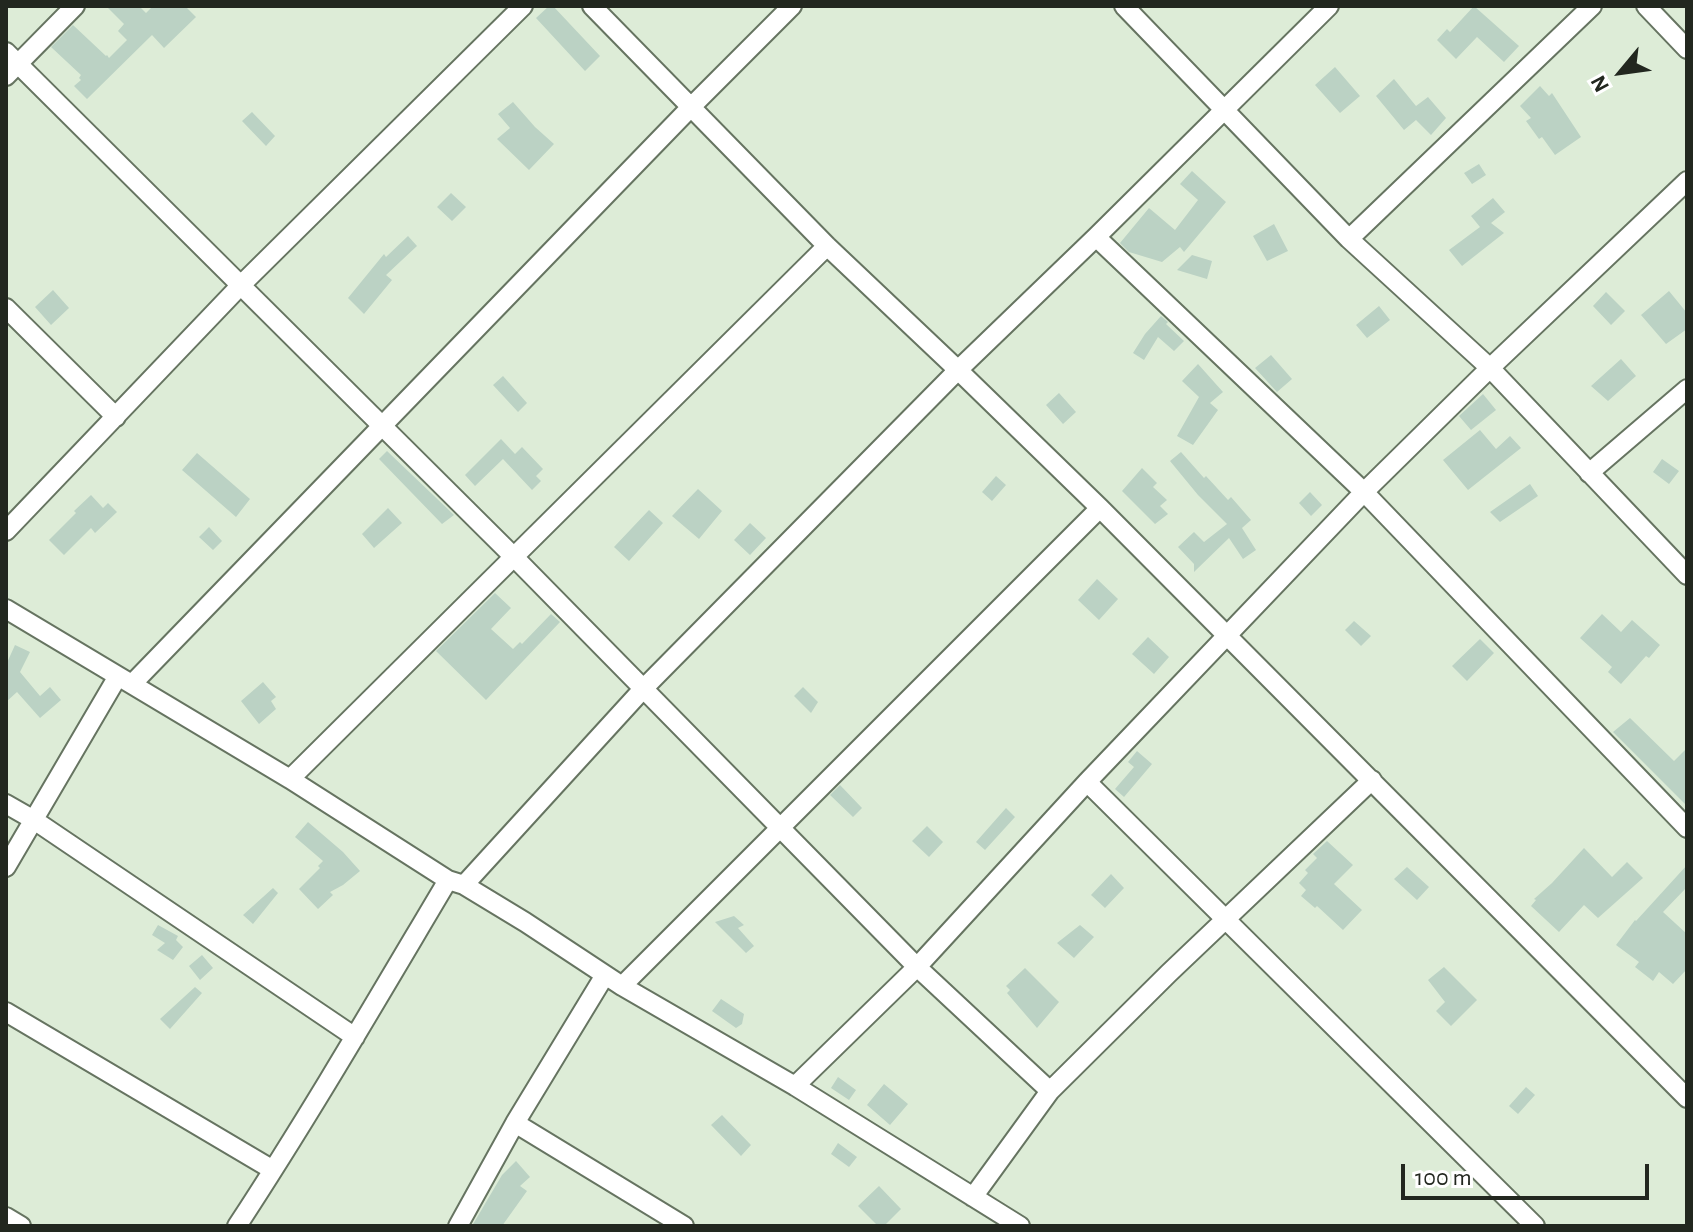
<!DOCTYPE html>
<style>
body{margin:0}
#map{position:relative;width:1693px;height:1232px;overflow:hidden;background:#ddecd7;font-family:"Alegreya Sans",sans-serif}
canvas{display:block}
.frame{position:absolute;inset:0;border:8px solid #22271f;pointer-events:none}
.north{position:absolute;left:1581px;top:32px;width:80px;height:80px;-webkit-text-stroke:6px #fff;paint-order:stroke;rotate:241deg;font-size:22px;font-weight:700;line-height:32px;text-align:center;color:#22271f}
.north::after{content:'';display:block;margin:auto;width:28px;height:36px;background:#22271f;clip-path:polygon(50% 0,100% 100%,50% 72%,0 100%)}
.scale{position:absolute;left:1401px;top:1164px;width:248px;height:36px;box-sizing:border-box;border:4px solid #22271f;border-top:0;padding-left:10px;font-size:24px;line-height:28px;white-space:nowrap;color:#22271f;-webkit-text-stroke:6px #fff;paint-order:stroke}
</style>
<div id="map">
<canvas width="1693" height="1232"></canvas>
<div class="frame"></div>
<div class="north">N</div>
<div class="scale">100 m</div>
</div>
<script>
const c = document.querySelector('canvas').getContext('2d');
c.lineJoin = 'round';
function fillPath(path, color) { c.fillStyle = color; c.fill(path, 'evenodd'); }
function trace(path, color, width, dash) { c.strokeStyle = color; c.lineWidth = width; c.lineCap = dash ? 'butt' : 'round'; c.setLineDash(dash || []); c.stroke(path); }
const building = new Path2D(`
 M106 6H139L146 13 153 6H185L196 17 164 48 152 35 87 99 74 86 81 80 79 78 81 75 51 47 73 25 106 56 107 55 109 58 127 40 118 31 124 24Z
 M549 6H553L600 56 585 71 536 18Z
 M1474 6 1519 46 1504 62 1477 37 1456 59 1437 40 1447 29 1450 32Z
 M1335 67 1360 96 1340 113 1315 85Z
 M1394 79 1416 106 1428 97 1446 118 1431 135 1416 120 1404 130 1376 96Z
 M1540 86 1549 96 1552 93 1581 137 1555 155 1542 137 1539 139 1526 121 1531 118 1520 106Z
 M513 102 535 127 554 144 529 170 497 139 510 128 498 114Z
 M252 112 275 136 266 146 242 121Z
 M1479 164 1486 175 1472 184 1464 173Z
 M1192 171 1226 202 1184 252 1180 247 1162 262 1129 252 1120 243 1149 208 1175 230 1198 200 1180 184Z
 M451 193 466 207 452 221 437 207Z
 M1493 198 1505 212 1491 223 1504 233 1462 266 1449 250 1480 227 1471 216Z
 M1274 224 1288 251 1267 261 1253 236Z
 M408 236 417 246 386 275 392 280 364 314 348 298 384 254 386 257Z
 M1192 255 1212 261 1207 279 1177 270Z
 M53 290 69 308 51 325 35 307Z
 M1669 291 1687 313V329L1666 344 1641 315Z
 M1606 292 1625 311 1611 325 1593 306Z
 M1379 306 1390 320 1367 338 1356 325Z
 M1161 316 1168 322 1166 324 1184 341 1174 351 1158 337 1144 360 1133 353 1145 334Z
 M1271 355 1292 379 1277 392 1255 368Z
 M1621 359 1636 376 1608 401 1591 386Z
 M1198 364 1223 392 1210 403 1218 410 1193 445 1177 436 1199 397 1182 381Z
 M503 376 527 403 518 412 493 385Z
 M1059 393 1076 412 1063 424 1046 405Z
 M1483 394 1496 410 1471 430 1459 416Z
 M1480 430 1496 449 1510 436 1521 448 1468 490 1443 460Z
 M501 439 515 454 522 447 543 469 536 476 541 481 532 490 503 459 475 486 465 475Z
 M387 451 454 515 442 524 379 459Z
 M1181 452 1204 478 1206 476 1228 500 1231 497 1251 520 1242 528 1256 550 1243 559 1229 538 1194 572V564L1178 547 1194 532 1204 542 1227 524 1198 495 1170 461Z
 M197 453 250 499 236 517 182 470Z
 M1662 459 1679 471 1669 484 1653 472Z
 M1142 468 1157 483 1153 487 1167 500 1160 506 1168 514 1155 524 1122 491Z
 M996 476 1006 485 992 501 982 492Z
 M1530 484 1538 496 1500 522 1490 512Z
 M698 489 722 511 699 539 672 516Z
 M1310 492 1322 505 1311 516 1299 503Z
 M91 495 103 508 108 503 117 512 95 533 91 528 64 555 49 540 76 513 74 511Z
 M388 508 402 523 374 548 362 534Z
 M649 510 663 523 629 561 614 547Z
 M750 523 766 538 750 555 734 540Z
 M209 527 222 541 213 550 199 537Z
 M1097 579 1118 599 1099 620 1078 600Z
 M495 593 511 608 491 629 513 649 520 642 522 644 551 614 560 622 486 700 436 651Z
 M1602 614 1621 632 1632 620 1660 645 1649 658 1646 656 1621 684 1608 672 1612 667 1580 638Z
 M1354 621 1371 636 1361 646 1345 630Z
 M1148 637 1169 657 1154 674 1132 654Z
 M1480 639 1494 653 1467 681 1452 666Z
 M15 645 30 652 20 672 40 696 50 687 61 700 40 718 17 692 6 702V665Z
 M263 682 276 697 271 701 276 709 259 724 241 701Z
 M803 687 818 702 811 713 794 696Z
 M1630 718 1674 761 1687 748V806L1613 732Z
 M1137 751 1152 764 1124 797 1115 789 1134 767 1128 762Z
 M840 785 862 808 853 817 830 795Z
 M1006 808 1015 817 985 850 976 842Z
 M308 822 343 852 360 871 343 885 330 892 333 895 318 909 299 889 320 868 318 866 323 861 295 837Z
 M927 826 943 842 929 857 912 841Z
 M1327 841 1353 865 1334 884 1362 910 1343 930 1317 906 1315 908 1301 896 1306 890 1299 883 1308 873 1305 870 1317 858 1313 854Z
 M1584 848 1612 877 1627 862 1643 878 1598 918 1584 905 1559 932 1531 906 1536 900 1534 899 1552 883Z
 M1687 865V887L1663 912 1687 934V969L1673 984 1659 972 1653 981 1635 967 1639 962 1616 945 1635 920 1636 921Z
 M1407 867 1429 887 1417 900 1394 879Z
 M1111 874 1124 888 1105 908 1091 895Z
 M273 888 278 893 253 924 243 915Z
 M734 916 744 925 738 928 754 946 746 953 715 922Z
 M158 925 178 936 176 940 183 947 173 960 157 950 165 943 152 935Z
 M1080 925 1094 937 1074 958 1057 943Z
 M202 955 213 968 200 980 189 966Z
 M1444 967 1477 1000 1451 1026 1436 1011 1445 1002 1428 980Z
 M1025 968 1059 1002 1037 1028 1007 993 1010 990 1006 986Z
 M195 987 202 993 170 1029 160 1019Z
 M721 999 744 1014 742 1024 736 1028 712 1011Z
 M838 1077 856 1090 849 1100 831 1088Z
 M884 1084 908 1104 890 1125 867 1105Z
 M1526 1087 1535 1095 1518 1114 1509 1106Z
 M722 1115 751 1145 741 1156 711 1125Z
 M838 1143 857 1157 849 1167 831 1154Z
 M516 1161 530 1177 520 1186 527 1191 502 1226H472L502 1175Z
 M879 1186 901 1209 884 1226H878L858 1206Z`);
const street = new Path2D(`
 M592 6 827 246 958 370 1100 508 1687 1098
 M1124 6 1349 239 1490 368 1687 575
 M1646 6 1687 49
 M6 52 513 556 917 967 1050 1091 973 1197
 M6 76 75 6
 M1096 237 1364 492 1687 828
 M1349 239 1592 6
 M6 308 116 417
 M1589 473 1687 389
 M6 531 240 286 523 6
 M6 609 290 779 448 880 464 885 525 922 622 986 795 1086 1020 1226
 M133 683 691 107 792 6
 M290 779 827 246
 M1087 782 1535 1226
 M6 804 34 820 355 1037
 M6 867 118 676
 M464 885 643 689 958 370 1096 237 1329 6
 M622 986 1100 508
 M6 1012 273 1170
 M795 1086 917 967 1087 782 1364 492 1490 368 1687 181
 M1050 1091 1169 973 1372 780
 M515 1123 684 1226
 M6 1217 21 1226
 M237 1226C311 1113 379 996 448 880
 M458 1226 515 1123 605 975`);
fillPath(building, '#bbd2c4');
trace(street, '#667461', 22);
trace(street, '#fff', 18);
</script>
